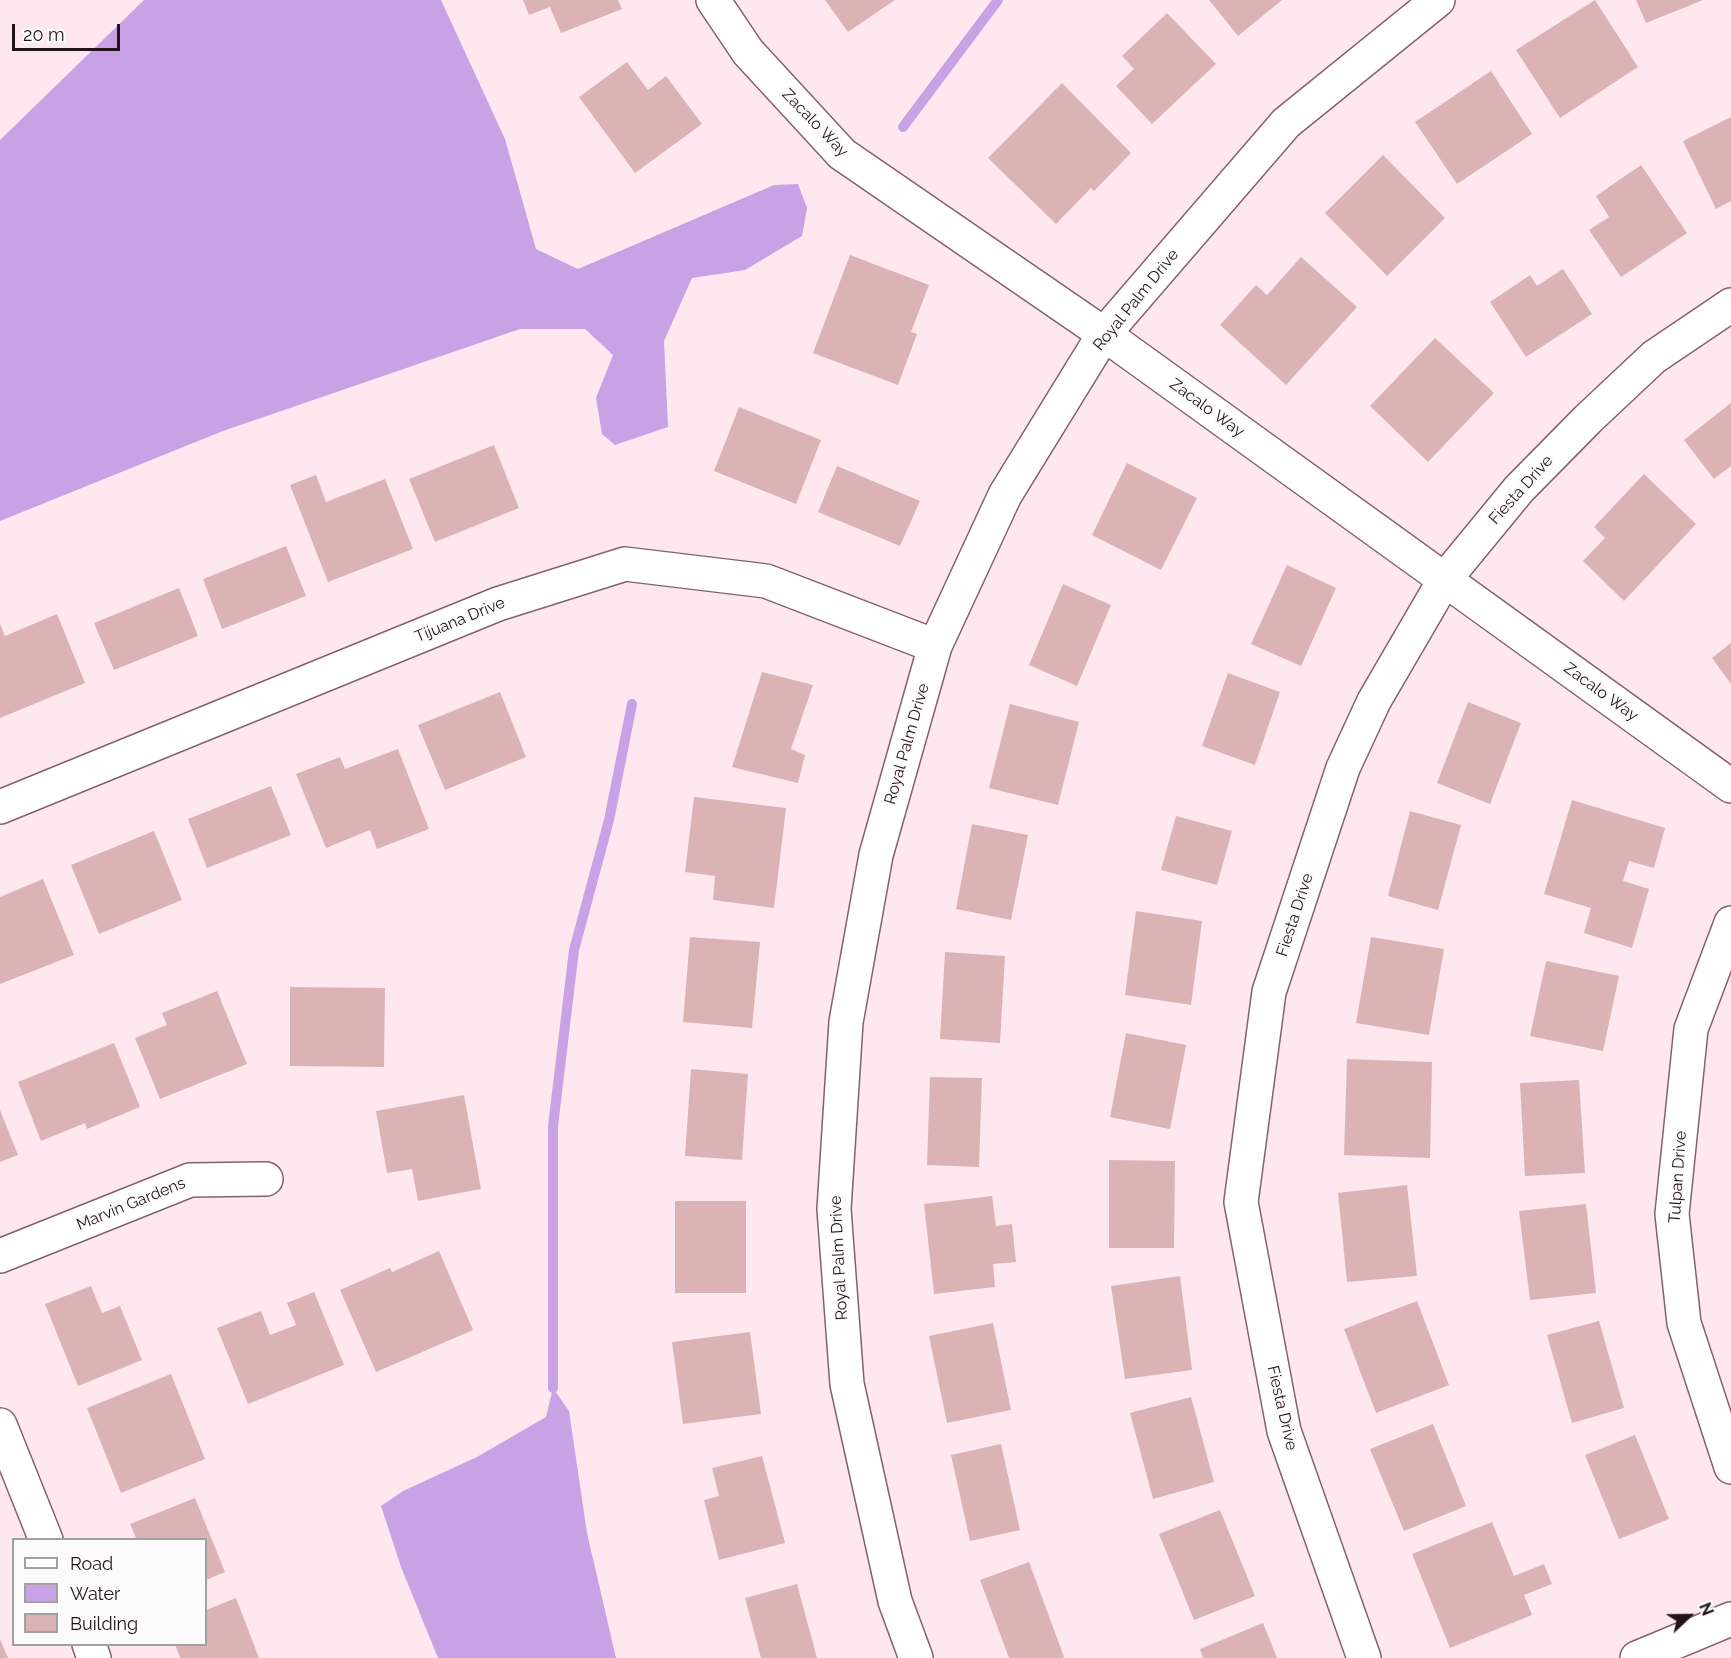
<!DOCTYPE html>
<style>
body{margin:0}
#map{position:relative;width:1731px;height:1658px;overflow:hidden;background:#ffe7f0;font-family:Raleway,sans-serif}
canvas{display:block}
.legend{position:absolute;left:12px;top:1538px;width:195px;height:108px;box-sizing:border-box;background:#fbfbfb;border:2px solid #a49fa1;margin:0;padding:8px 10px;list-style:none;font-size:18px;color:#22141a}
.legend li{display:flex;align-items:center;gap:12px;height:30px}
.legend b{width:30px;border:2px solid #a49fa1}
.north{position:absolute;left:1659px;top:1586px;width:60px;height:60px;-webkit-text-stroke:4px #fbfbfb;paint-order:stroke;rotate:68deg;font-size:16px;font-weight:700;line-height:24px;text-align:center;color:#22141a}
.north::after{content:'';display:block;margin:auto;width:21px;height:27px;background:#22141a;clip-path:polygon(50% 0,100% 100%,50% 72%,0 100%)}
.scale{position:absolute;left:12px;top:24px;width:108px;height:27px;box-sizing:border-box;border:3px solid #22141a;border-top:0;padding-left:8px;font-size:18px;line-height:21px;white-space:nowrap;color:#22141a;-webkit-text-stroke:4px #fbfbfb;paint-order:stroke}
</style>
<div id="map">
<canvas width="1731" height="1658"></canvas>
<ul class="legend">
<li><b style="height:8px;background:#fff"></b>Road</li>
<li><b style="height:16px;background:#c8a2e5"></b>Water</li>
<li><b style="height:16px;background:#dcb3b5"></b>Building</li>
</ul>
<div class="north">N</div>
<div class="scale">20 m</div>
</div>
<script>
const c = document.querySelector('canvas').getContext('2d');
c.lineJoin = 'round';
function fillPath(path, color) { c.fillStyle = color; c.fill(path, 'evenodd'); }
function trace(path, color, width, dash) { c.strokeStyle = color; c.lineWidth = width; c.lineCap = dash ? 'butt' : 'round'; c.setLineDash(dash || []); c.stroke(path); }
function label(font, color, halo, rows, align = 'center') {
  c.font = font + ' Raleway,sans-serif'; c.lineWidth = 5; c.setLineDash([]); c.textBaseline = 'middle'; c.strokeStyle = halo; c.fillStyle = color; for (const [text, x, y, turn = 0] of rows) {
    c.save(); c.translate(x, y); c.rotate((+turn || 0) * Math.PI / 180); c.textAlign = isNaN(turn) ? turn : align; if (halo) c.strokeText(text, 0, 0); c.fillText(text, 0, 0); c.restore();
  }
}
const water = new Path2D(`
 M144 0H441L505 139 536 249 578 269 774 185 798 184 807 208 802 236 745 270 692 278 664 341 668 427 615 445 602 434 596 398 613 355 585 329H520L223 431 0 521V140Z
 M553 1388 569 1411 587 1533 616 1658H438L401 1567 381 1506 403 1491 477 1457 546 1417Z`);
const stream = new Path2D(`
 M903 127 998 0
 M553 1388V1126L574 950 609 820 632 704`);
const building = new Path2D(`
 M523 0H618L622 9 561 33 550 7 529 15Z
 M825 0H895L848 32Z
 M1209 0H1282L1238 36Z
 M1595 0 1638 67 1560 118 1516 50Z
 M1636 0H1703L1646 23Z
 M1167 13 1216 64 1152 124 1116 86 1134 69 1122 56Z
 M627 62 648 90 666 76 702 124 635 173 579 97Z
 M1491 71 1532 134 1457 184 1415 122Z
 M1062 83 1131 153 1094 191 1091 188 1056 224 988 158Z
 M1731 117V201L1716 209 1683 141Z
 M1383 155 1445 218 1387 276 1325 213Z
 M1641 165 1687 233 1621 277 1589 230 1609 217 1596 196Z
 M850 255 929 285 911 332 917 334 898 385 813 353Z
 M1301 257 1357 307 1286 385 1220 325 1256 285 1267 295Z
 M1563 269 1592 314 1526 357 1490 302 1530 275 1537 286Z
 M1435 338 1494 393 1428 462 1370 406Z
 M1731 403V466L1714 479 1684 440Z
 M739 407 821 440 796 504 714 471Z
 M494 445 519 508 435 542 409 479Z
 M1127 463 1197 498 1161 570 1092 535Z
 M837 466 920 501 900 546 818 512Z
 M1644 474 1696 524 1624 601 1583 561 1605 538 1594 527Z
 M316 475 326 502 385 479 413 549 328 582 290 485Z
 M286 546 306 596 222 629 203 579Z
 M1287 565 1336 588 1301 666 1251 644Z
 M1063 584 1111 605 1077 686 1029 665Z
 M179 588 198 636 114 670 94 623Z
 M57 614 85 683 0 718V624L5 636Z
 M1731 643V684L1712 658Z
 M762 672 813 685 791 749 805 755 798 783 732 767Z
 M1228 673 1280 692 1255 765 1202 746Z
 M500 692 526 757 445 790 418 725Z
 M1468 702 1521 723 1490 804 1437 783Z
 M1010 704 1079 722 1058 805 989 788Z
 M398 749 429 829 377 849 370 830 326 848 296 774 340 757 345 769Z
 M271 786 291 835 207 868 188 819Z
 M694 797 786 808 774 908 713 900 715 876 685 872Z
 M1572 800 1665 828 1654 868 1629 861 1623 881 1649 889 1632 948 1584 933 1591 908 1544 894Z
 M1410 811 1461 825 1438 910 1388 896Z
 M1176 816 1232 831 1217 885 1161 870Z
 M972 824 1028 835 1011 920 956 909Z
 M154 831 182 900 99 934 71 865Z
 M43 879 74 955 0 984V897Z
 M1136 911 1202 921 1191 1005 1125 995Z
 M690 937 760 942 752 1028 683 1022Z
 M1371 937 1444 949 1429 1035 1356 1023Z
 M945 952 1005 956 1000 1043 940 1039Z
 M1546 961 1619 976 1603 1051 1530 1036Z
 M290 987 385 988 384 1067 290 1066Z
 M217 991 247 1064 160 1099 135 1038 167 1025 162 1013Z
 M1126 1033 1186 1045 1170 1129 1110 1117Z
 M114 1043 140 1107 87 1129 85 1123 41 1141 18 1082Z
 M1347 1059 1432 1062 1430 1158 1344 1155Z
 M691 1069 748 1074 742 1160 685 1156Z
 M930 1077 982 1078 979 1167 927 1165Z
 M1579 1080 1585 1173 1525 1176 1520 1083Z
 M464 1095 481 1189 418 1201 412 1169 387 1173 376 1111Z
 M0 1110 18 1155 0 1162Z
 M1109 1160 1175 1161 1174 1248H1109Z
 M1407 1185 1417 1276 1347 1282 1338 1193Z
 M992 1196 996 1226 1012 1224 1016 1262 993 1264 995 1287 934 1294 924 1204Z
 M675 1201H746V1293H675Z
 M1586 1204 1596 1293 1530 1300 1519 1211Z
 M439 1251 473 1330 376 1372 340 1290 390 1268 392 1272Z
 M1180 1276 1192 1370 1125 1379 1111 1286Z
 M91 1286 102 1313 120 1306 142 1360 78 1386 45 1304Z
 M314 1292 344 1365 248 1404 217 1328 261 1311 270 1335 296 1325 287 1303Z
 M1417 1301 1449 1385 1376 1413 1344 1329Z
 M1599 1321 1624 1408 1572 1423 1547 1335Z
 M993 1323 1011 1410 947 1423 929 1336Z
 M750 1332 761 1414 683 1424 672 1342Z
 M171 1374 205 1459 121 1493 87 1408Z
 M1191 1397 1214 1482 1153 1499 1130 1413Z
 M1433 1424 1466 1506 1404 1531 1370 1449Z
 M1635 1435 1669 1519 1619 1539 1585 1455Z
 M1001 1444 1020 1530 970 1541 951 1455Z
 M762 1456 785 1543 719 1560 704 1500 719 1496 712 1468Z
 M195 1498 225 1572 206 1580V1540H137L130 1524Z
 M1220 1510 1255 1596 1194 1620 1159 1534Z
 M1492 1522 1514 1576 1544 1564 1552 1584 1524 1595 1532 1615 1450 1648 1412 1554Z
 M1029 1562 1064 1657 1062 1658H1009L980 1580Z
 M797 1584 817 1658H761L745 1598Z
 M236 1598 259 1658H180L175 1644H206V1610Z
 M1263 1623 1277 1658H1203L1200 1649Z
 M0 1639 8 1658H0Z`);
const minor = new Path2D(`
 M713 0 748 52 842 154 1104 334 1731 786
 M0 807 498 604 625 564 766 581 935 646
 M1731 923 1691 1029 1672 1214 1684 1323 1731 1467
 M0 1256 190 1180 266 1179
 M0 1425 46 1540
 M89 1644 94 1658
 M916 1658 895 1601 847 1384 834 1209 846 1022 876 855 935 646 1005 495 1104 334 1286 123 1438 0
 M1364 1658 1284 1431 1241 1202 1269 992 1343 768 1374 701 1445 579 1519 489 1588 419 1654 357 1731 305
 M1637 1658 1731 1619`);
const streetNames = [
 ["Zacalo Way",815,123,46],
 ["Royal Palm Drive",1136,300,-51],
 ["Zacalo Way",1207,408,36],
 ["Fiesta Drive",1521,490,-48],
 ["Tijuana Drive",460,620,-22],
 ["Zacalo Way",1601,692,36],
 ["Royal Palm Drive",907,744,-74],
 ["Fiesta Drive",1295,915,-72],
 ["Tulpan Drive",1678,1177,-86],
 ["Marvin Gardens",131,1204,-22],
 ["Royal Palm Drive",839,1258,-93],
 ["Fiesta Drive",1282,1408,77]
];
fillPath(water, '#c8a2e5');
trace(stream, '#c8a2e5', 10);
fillPath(building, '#dcb3b5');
trace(minor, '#84616f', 36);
trace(minor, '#fff', 33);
label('16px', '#22141a', '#fbfbfb', streetNames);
</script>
